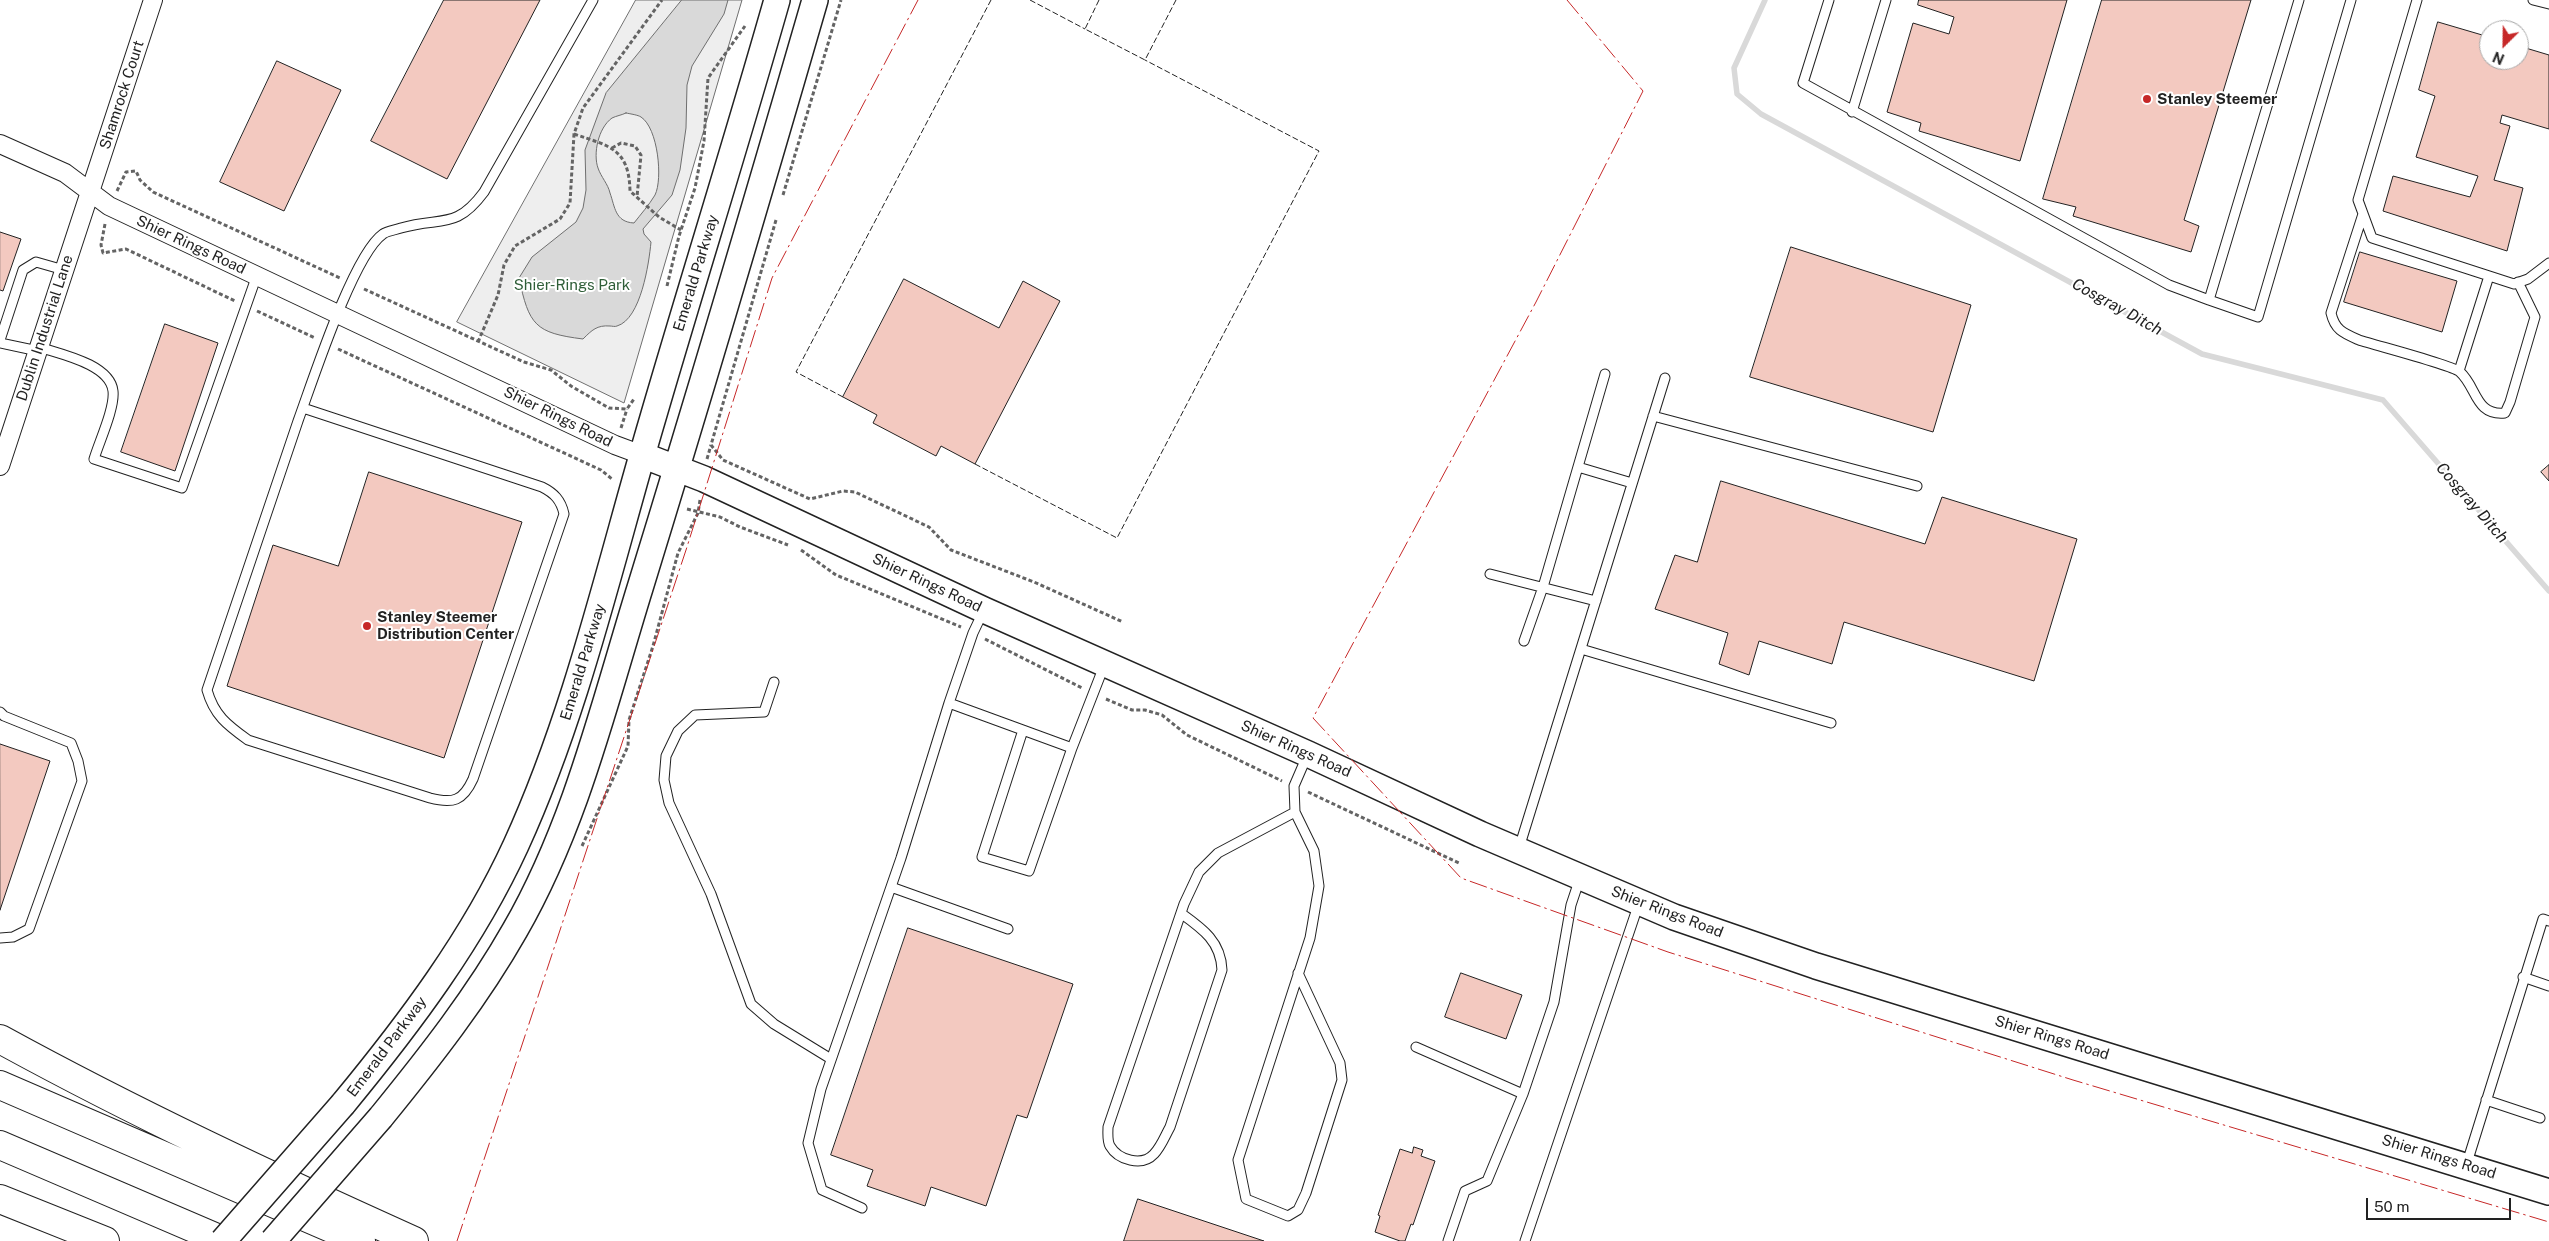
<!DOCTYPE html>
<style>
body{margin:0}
#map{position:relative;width:2549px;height:1241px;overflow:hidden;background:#fff;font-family:"Public Sans",sans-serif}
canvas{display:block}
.north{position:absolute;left:2479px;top:20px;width:50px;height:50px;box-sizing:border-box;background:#fff;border:1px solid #a7a7a7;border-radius:50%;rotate:203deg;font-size:14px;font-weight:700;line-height:20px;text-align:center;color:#222}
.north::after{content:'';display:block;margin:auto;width:18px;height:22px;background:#c62828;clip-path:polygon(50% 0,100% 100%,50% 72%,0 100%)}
.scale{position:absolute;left:2366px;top:1198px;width:145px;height:22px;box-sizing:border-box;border:2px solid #222;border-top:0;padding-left:6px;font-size:15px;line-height:18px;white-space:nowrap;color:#222;-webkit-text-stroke:4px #fff;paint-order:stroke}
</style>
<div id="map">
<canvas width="2549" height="1241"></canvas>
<div class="north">N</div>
<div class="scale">50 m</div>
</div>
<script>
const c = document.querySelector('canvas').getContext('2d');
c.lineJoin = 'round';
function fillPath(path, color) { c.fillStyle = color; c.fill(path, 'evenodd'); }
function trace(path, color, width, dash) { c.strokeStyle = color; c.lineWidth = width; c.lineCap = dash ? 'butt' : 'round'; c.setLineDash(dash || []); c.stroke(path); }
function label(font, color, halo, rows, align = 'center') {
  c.font = font + ' "Public Sans",sans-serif'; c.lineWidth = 4; c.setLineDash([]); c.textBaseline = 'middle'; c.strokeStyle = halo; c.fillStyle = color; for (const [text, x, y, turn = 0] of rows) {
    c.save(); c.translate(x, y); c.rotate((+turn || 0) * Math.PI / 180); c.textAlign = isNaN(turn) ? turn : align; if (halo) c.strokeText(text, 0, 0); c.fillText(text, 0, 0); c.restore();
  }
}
const green = new Path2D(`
 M636 0H742L624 403 457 322Z`);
const water = new Path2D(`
 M682 0H728L724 14 692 66 687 85 686 128 680 170 672 195 643 229 644 234 651 242C649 263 641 319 617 326 615 327 612 326 610 326 597 325 592 330 583 339 535 333 529 325 519 278L532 257 576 222 583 208 586 190 585 150 606 93ZM626 113C631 114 638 115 641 117 658 128 663 179 655 195 649 205 641 214 634 223 615 222 615 207 610 193 608 184 601 177 598 168 593 154 598 128 612 118 616 116 622 115 626 113Z`);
const stream = new Path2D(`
 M1765 0 1734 68 1737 94 1761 114 2202 354 2383 400 2549 591`);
const building = new Path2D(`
 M444 0H540L447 179 371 141Z
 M1919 0H2067L2020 161 1919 131 1921 123 1887 112 1913 23 1949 34 1954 17 1918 5Z
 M2102 0H2251L2184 220 2199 226 2191 252 2073 216 2076 207 2043 199Z
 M2438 22 2489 37V60H2519V46L2549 55V129L2502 115 2500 123 2510 126 2494 180 2523 188 2507 251 2383 211 2393 176 2470 197 2478 176 2416 157 2435 96 2419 90Z
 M277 61 341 90 284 211 220 182Z
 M0 232 21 239 3 291 0 290Z
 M1791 247 1971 305 1933 432 1750 377Z
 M2360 252 2457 281 2442 332 2344 302Z
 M904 279 999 328 1023 281 1060 301 975 464 941 446 936 456 873 423 877 415 843 397Z
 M165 324 218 343 175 471 121 452Z
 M2549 465V481L2541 472Z
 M369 472 522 522 444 758 227 686 273 545 338 566Z
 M1721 481 1925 544 1942 497 2077 539 2034 681 1844 622 1832 664 1759 641 1749 675 1719 664 1728 633 1655 609 1675 555 1697 562Z
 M0 744 50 761 0 910Z
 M908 928 1073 984 1027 1118 1017 1115 986 1206 931 1187 925 1206 867 1186 873 1170 831 1155Z
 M1461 973 1522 995 1506 1039 1445 1017Z
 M1414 1147 1423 1150 1421 1156 1435 1161 1413 1225 1411 1224 1405 1241H1400L1375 1232 1380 1216 1378 1215 1400 1149 1412 1153Z
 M1138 1199 1264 1241H1124Z`);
const path = new Path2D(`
 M574 134C609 146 629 148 630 191L659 217 681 230
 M612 148 621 143 635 146 641 155 637 197
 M117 191 126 172 136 171 140 180 153 192 340 278
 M783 195 841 0
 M776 220 711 445 723 460 810 499 843 491 855 492 929 527 951 550 1034 582 1123 622
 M105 224 101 245 103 253 126 249 235 301
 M667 286 679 236 695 188 704 141 708 78 745 26
 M364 289 524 362 551 370 571 386 609 408 627 409 634 399
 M257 311 315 338
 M478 342 498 295 504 265 515 246 560 219 570 203 574 134 583 108 662 0
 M338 349 601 470 612 479
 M621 428 627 409
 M707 459 711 445
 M687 509 720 517 740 527 788 545
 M801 550 836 575 961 627
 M985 639 1082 688
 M1106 699 1132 710H1145L1162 715 1187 735 1282 781
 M1308 792 1459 863
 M582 846 628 746 629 720 653 646 678 553 698 513 700 500`);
const service = new Path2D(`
 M1829 0 1803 83 2169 285 2209 300
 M2299 0 2209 300 2258 317 2351 0
 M2417 0 2358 200 2372 238 2514 284 2528 279 2549 263
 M2533 0 2549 4
 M1852 112 1886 0
 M2363 214 2331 313C2335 330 2343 333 2359 340 2374 345 2452 365 2460 372 2477 387 2475 416 2505 413L2510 402 2535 317 2518 282
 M0 340 23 270 36 262 64 270
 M0 343 38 351
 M39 347C60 354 110 364 113 391 115 408 99 442 94 459L182 488 257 275
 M2459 371 2489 276
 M303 408 542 487C554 493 561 500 564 514L473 779C463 801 453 804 430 798L248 740C227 725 214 715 207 690L298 421C312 383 353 255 383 234 387 231 395 230 401 228 441 216 455 231 484 192L593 0
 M1653 416 1917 486
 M1578 467 1632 483
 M1490 574 1596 601
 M1524 641 1543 587 1605 374
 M1581 649 1831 723
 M774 682 764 712 695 715 678 731 666 756 664 780 669 803 711 894 751 1004 774 1024 831 1059
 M949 703 1072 748 1104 666
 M0 712 4 716 71 743 78 761 82 781 29 929 13 937 0 938
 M1023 730 982 857 1029 871 1072 748
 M1519 848 1665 378
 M891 887 1008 929
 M1182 914C1203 929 1221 942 1222 970L1170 1127C1165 1136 1161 1147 1154 1154 1142 1167 1118 1160 1110 1146 1107 1141 1108 1133 1108 1127L1184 904 1199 872 1218 853 1295 812
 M1298 973 1340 1063 1342 1080 1306 1193 1298 1210 1288 1216 1246 1199 1238 1160 1310 938 1319 886 1314 851 1295 812 1294 786 1307 756
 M2523 977 2549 986
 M1416 1047 1523 1094
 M2486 1100 2540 1118
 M2466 1166 2543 919 2549 921
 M862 1208 822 1190 808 1143 821 1089 901 858 949 703 973 633 983 612
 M1448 1241 1465 1191 1487 1181 1523 1094 1554 1002 1571 905 1580 878
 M1525 1241 1639 903`);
const minor = new Path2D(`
 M0 144 65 173 109 206 615 445 642 455
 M0 466 153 0`);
const secondary = new Path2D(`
 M642 455 704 479 984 610 1308 754 1480 834 1674 917 1816 966 2549 1192
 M343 1104C409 1024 473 939 516 845 578 709 610 563 652 421 693 280 737 141 777 0
 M381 1117C429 1058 477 997 515 930 576 824 604 704 640 588 700 393 758 197 815 0`);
const motorway = new Path2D(`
 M0 1039C135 1113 274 1178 414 1241
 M0 1085 361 1241
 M0 1145 224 1241
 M0 1199 105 1241`);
const secondaryBridge = new Path2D(`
 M223 1241 343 1104
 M273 1241 381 1117`);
const fence = new Path2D(`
 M1030 0 1085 29
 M1099 0 1085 29 1145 60 1176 0
 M843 397 796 372 991 0
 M975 464 1117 538 1319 151 1145 60`);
const power = new Path2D(`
 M1567 0 1643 91 1536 302 1313 718 1461 878 1668 952 2073 1080 2549 1222
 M457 1241 686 550 772 278 918 0`);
const markers = [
 [2147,99,5,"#c62828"],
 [367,626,5,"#c62828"]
];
const streetNames = [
 ["Shamrock Court",122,95,-72],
 ["Shier Rings Road",191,245,25],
 ["Emerald Parkway",696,273,-73],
 ["Dublin Industrial Lane",45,328,-72],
 ["Shier Rings Road",558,417,26],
 ["Shier Rings Road",927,583,25],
 ["Emerald Parkway",583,662,-73],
 ["Shier Rings Road",1296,749,24],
 ["Shier Rings Road",1667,912,21],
 ["Shier Rings Road",2052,1038,17],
 ["Emerald Parkway",387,1047,-53],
 ["Shier Rings Road",2439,1157,17]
];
const poiNames = [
 ["Stanley Steemer",2157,99],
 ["Stanley Steemer",377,617],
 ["Distribution Center",377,634]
];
const parkNames = [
 ["Shier-Rings Park",572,285]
];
const waterNames = [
 ["Cosgray Ditch",2117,307,29],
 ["Cosgray Ditch",2472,503,49]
];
fillPath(green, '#eee');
trace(green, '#6f6f6f', 1);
fillPath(water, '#d9d9d9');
trace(water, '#6f6f6f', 1);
trace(stream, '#d9d9d9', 5.5);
fillPath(building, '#f3c9c0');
trace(building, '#222', 1);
trace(service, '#222', 11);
trace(minor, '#222', 20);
trace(secondary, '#222', 28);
trace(motorway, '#222', 30);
trace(path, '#646464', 3, [4, 2.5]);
trace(service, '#fff', 9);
trace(minor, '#fff', 18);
trace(secondary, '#fff', 25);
trace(motorway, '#fff', 28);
trace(secondaryBridge, '#222', 28, []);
trace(secondaryBridge, '#fff', 25);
trace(fence, '#222', 1, [6, 2.5]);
trace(power, '#c62828', 1, [18, 4, 2.5, 4]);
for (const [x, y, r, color] of markers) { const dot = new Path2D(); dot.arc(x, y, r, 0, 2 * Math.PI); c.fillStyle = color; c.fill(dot); trace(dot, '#fff', 2); }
label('15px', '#222', '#fff', streetNames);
label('bold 15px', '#222', '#fff', poiNames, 'left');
label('15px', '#2f5e38', '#fff', parkNames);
label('italic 16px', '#222', '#fff', waterNames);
</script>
